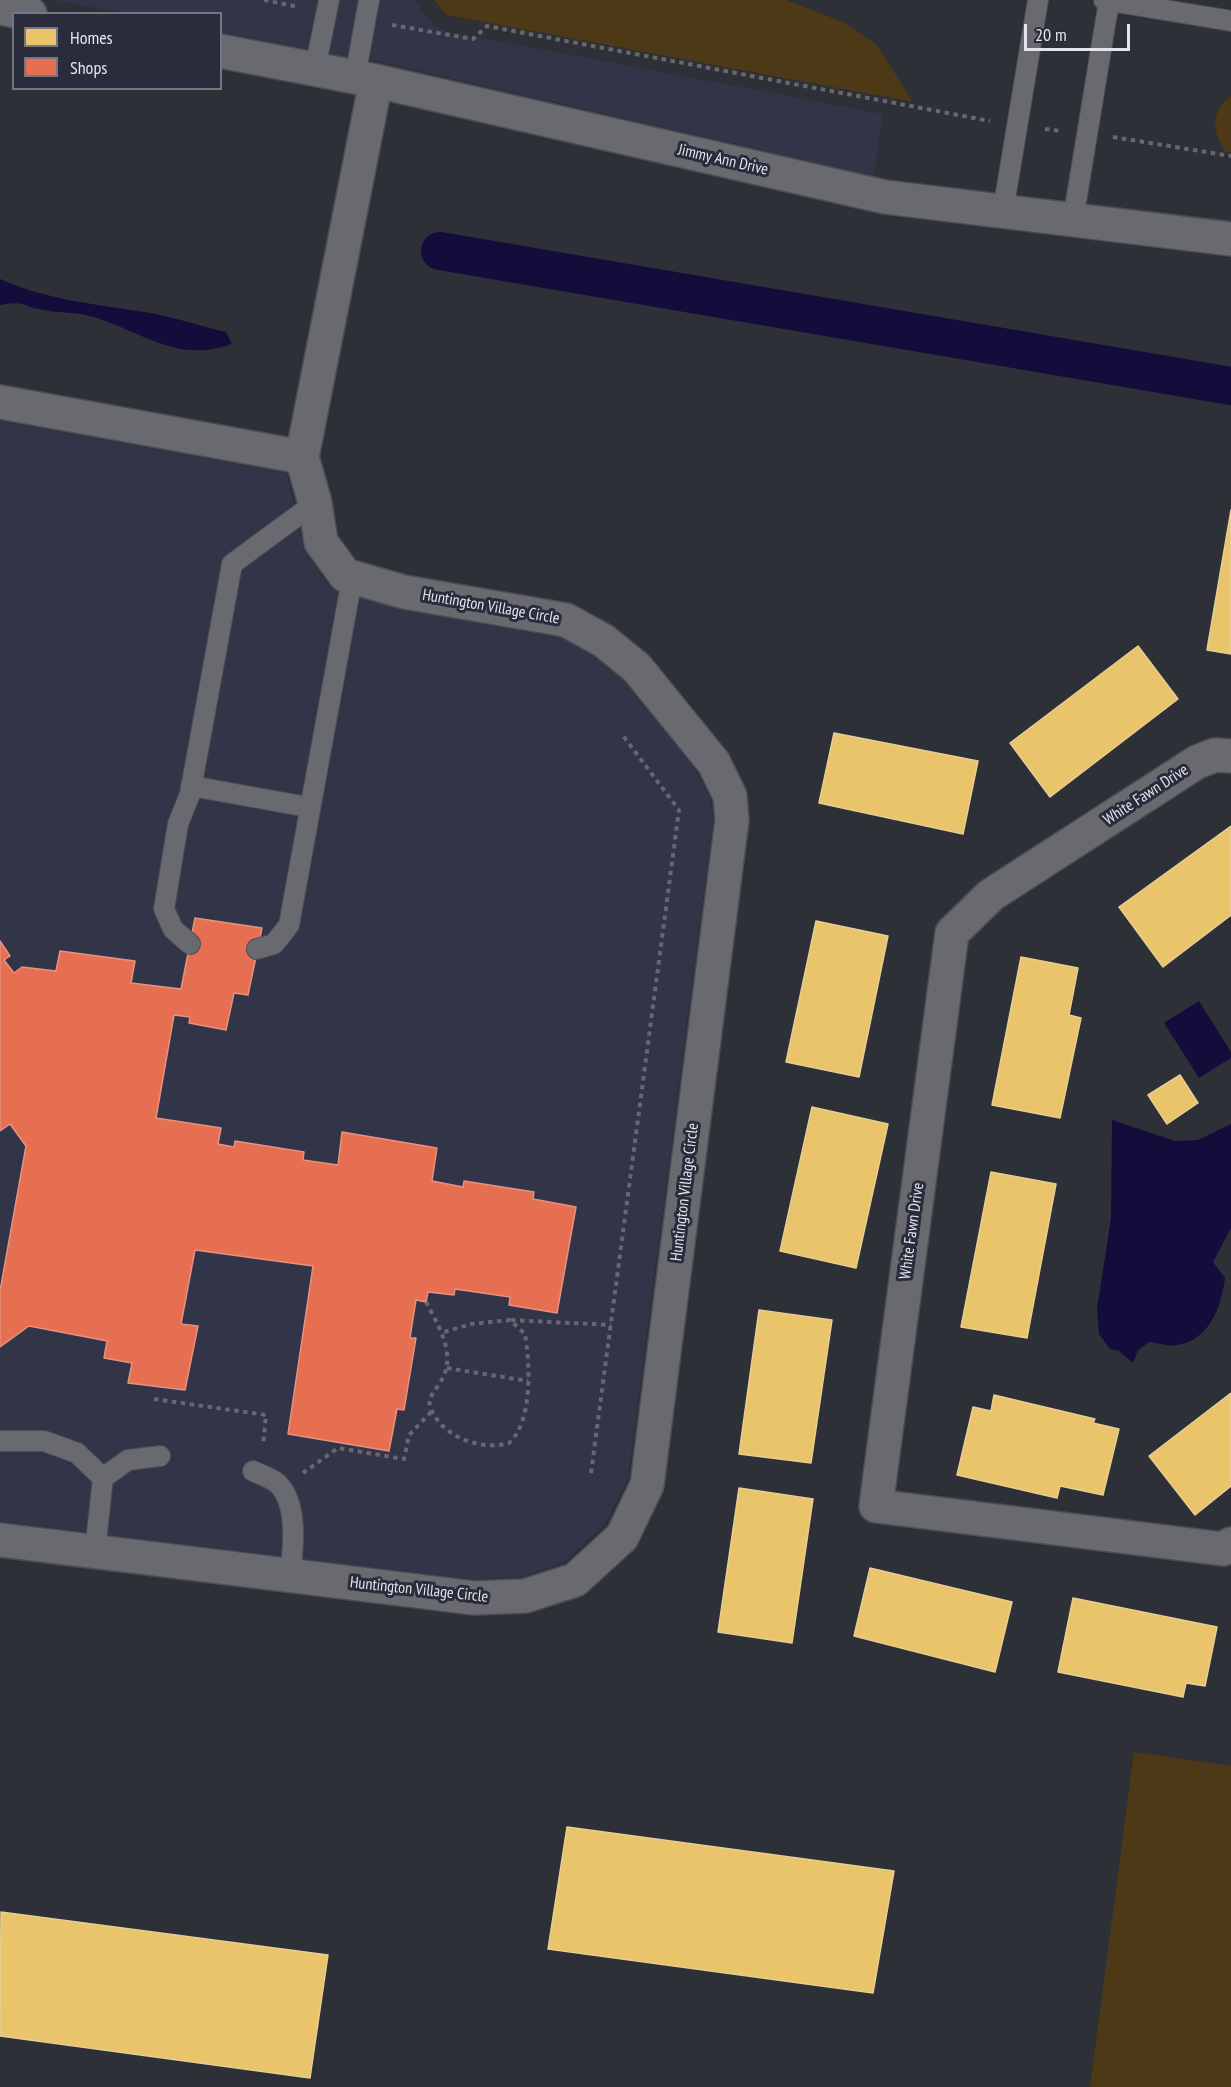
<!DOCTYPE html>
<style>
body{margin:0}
#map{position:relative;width:1231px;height:2087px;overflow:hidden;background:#2e3038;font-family:"PT Sans Narrow",sans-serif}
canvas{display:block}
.legend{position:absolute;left:12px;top:12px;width:210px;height:78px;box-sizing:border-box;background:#2b2c3b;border:2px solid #757683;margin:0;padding:8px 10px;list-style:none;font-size:18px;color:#e3e4ee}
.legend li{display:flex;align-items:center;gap:12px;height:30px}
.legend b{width:30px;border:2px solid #757683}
.scale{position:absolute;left:1024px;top:24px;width:106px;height:27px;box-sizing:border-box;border:3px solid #e3e4ee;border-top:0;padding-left:8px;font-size:18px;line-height:21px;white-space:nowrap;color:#e3e4ee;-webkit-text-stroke:4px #2b2c3b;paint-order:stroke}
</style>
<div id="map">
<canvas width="1231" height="2087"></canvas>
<ul class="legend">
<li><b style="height:16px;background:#e9c46a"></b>Homes</li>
<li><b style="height:16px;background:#e76f51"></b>Shops</li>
</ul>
<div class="scale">20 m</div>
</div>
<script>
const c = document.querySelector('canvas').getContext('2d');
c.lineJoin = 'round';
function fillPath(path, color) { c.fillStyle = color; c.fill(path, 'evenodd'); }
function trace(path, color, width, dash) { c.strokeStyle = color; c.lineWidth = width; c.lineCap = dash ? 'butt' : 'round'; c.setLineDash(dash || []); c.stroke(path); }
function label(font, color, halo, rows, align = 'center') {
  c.font = font + ' "PT Sans Narrow",sans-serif'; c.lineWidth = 6; c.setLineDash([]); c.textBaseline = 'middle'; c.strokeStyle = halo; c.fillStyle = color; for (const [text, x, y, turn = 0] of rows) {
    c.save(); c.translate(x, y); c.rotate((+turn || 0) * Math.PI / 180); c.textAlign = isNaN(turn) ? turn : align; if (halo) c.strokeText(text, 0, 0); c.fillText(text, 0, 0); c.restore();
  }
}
const built = new Path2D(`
 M54 0H414L435 26 445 31 883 114 874 176 360 57 357 59 221 32 220 14 124 13Z
 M0 421 286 473 305 551 328 585 337 592 403 610 562 638 594 656 624 681 677 744 696 771 710 799 713 818 709 851 628 1478 604 1525 563 1563 520 1577 472 1580 0 1522Z`);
const green = new Path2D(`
 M434 0H786L845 23 877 45 913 102 447 15Z
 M1231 96V152H1226C1212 134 1210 110 1231 96Z
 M1134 1752 1231 1766V2087H1090Z`);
const water = new Path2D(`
 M0 279C47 300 94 304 144 312 172 316 199 326 226 332L232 344C174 365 139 328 86 315 73 312 58 313 44 310 22 307 26 300 0 305Z
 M1199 1001 1231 1052V1058L1199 1078 1164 1023Z
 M1112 1120 1175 1141 1198 1140 1231 1124V1228L1213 1262 1225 1278C1221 1307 1210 1340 1177 1345 1169 1347 1158 1343 1149 1342L1138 1350 1133 1363 1119 1351 1110 1349 1099 1334 1097 1309 1111 1218Z`);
const homes = new Path2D(`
 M1231 510V654L1207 650Z
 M1138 646 1178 699 1050 797 1010 743Z
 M834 733 978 761 963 834 819 803Z
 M1231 826V915L1163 967 1119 907Z
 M816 921 888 936 859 1077 786 1062Z
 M1021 957 1078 968 1069 1015 1081 1018 1060 1118 992 1105Z
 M1180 1075 1198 1103 1167 1124 1148 1095Z
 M812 1107 888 1124 856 1268 780 1251Z
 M991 1172 1056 1184 1027 1338 961 1327Z
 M759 1310 832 1320 811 1463 739 1454Z
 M1231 1393V1486L1195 1515 1149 1456Z
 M994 1395 1095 1419 1093 1423 1119 1429 1103 1495 1060 1486 1057 1498 957 1475 973 1407 991 1411Z
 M739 1488 813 1499 792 1643 718 1632Z
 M870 1568 1012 1602 995 1672 854 1636Z
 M1073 1598 1217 1627 1205 1686 1186 1683 1183 1697 1058 1672Z
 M567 1827 894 1871 873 1993 548 1949Z
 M1 1912 328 1955 310 2078 0 2036Z`);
const shops = new Path2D(`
 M195 918 262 928 248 995 234 993 226 1030 189 1023 190 1017 174 1015 156 1118 221 1128 218 1144 234 1147 235 1141 304 1152 303 1160 338 1165 342 1132 437 1148 432 1181 463 1187 464 1181 534 1192 533 1199 576 1207 557 1313 509 1305 510 1297 455 1289 454 1295 428 1292 426 1302 416 1300 410 1338H416L404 1410 397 1409 389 1451 288 1434 313 1266 195 1250 181 1324 198 1326 185 1390 128 1383 132 1363 104 1358 107 1341 29 1326 0 1347V1291L26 1146 10 1124 0 1131V941L10 956 4 960 14 973 22 967 56 971 60 951 135 961 131 983 181 989Z`);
const canal = new Path2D(`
 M440 251 1231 386`);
const path = new Path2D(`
 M264 0 299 7
 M392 25 473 39 487 26 990 121
 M1045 129 1061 131
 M1113 137 1231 156
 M426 1302C436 1321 452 1347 446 1369 444 1381 433 1390 429 1401 435 1434 478 1452 509 1443 533 1421 530 1364 525 1334L510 1320 471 1324 441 1333
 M511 1320 611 1325
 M447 1368 528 1381
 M154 1399 266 1415 263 1445
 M303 1473 338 1448 404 1459 409 1435 431 1412
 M591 1473 679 810 621 733`);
const lane = new Path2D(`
 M1104 0 1231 21
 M315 69 329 0
 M355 77 369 0
 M1003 211 1038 0
 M1073 220 1109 1
 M191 786 308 807
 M190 944 173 929 164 909 178 824 190 794 232 564 315 503
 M257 949 274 944 289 925 352 579
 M0 1441H44L77 1453 103 1478 95 1551
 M253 1471C261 1475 272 1478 278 1484 299 1505 293 1550 290 1576
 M103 1478 128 1460 160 1456`);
const street = new Path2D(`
 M0 8 30 14
 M220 51 376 81 885 197 1231 239
 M0 402 302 457 315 503 321 542 345 575 404 592 566 620 604 641 637 668 714 763 730 796 732 820 647 1485 622 1537 575 1580 525 1596 474 1598 0 1540
 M302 457 376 81
 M1231 756 1215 755 1197 762 991 895 952 933 876 1506 1223 1549 1231 1544`);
const streetNames = [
 ["Jimmy Ann Drive",723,160,13],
 ["Huntington Village Circle",491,607,10],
 ["White Fawn Drive",1146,795,-33],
 ["Huntington Village Circle",685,1192,-83],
 ["White Fawn Drive",912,1231,-82],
 ["Huntington Village Circle",419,1590,6]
];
fillPath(built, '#323448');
fillPath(green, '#4d3916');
fillPath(water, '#140c3b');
fillPath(homes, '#e9c46a');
trace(homes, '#e7ce92', 1.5);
fillPath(shops, '#e76f51');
trace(shops, '#e69280', 1.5);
trace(canal, '#140c3b', 38);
trace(lane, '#4c4d54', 22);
trace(street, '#4c4d54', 36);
trace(path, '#67676d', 4, [4.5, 4.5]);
trace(lane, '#696a70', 20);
trace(street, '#696a70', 33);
label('16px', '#e3e4ee', '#2b2c3b', streetNames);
</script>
